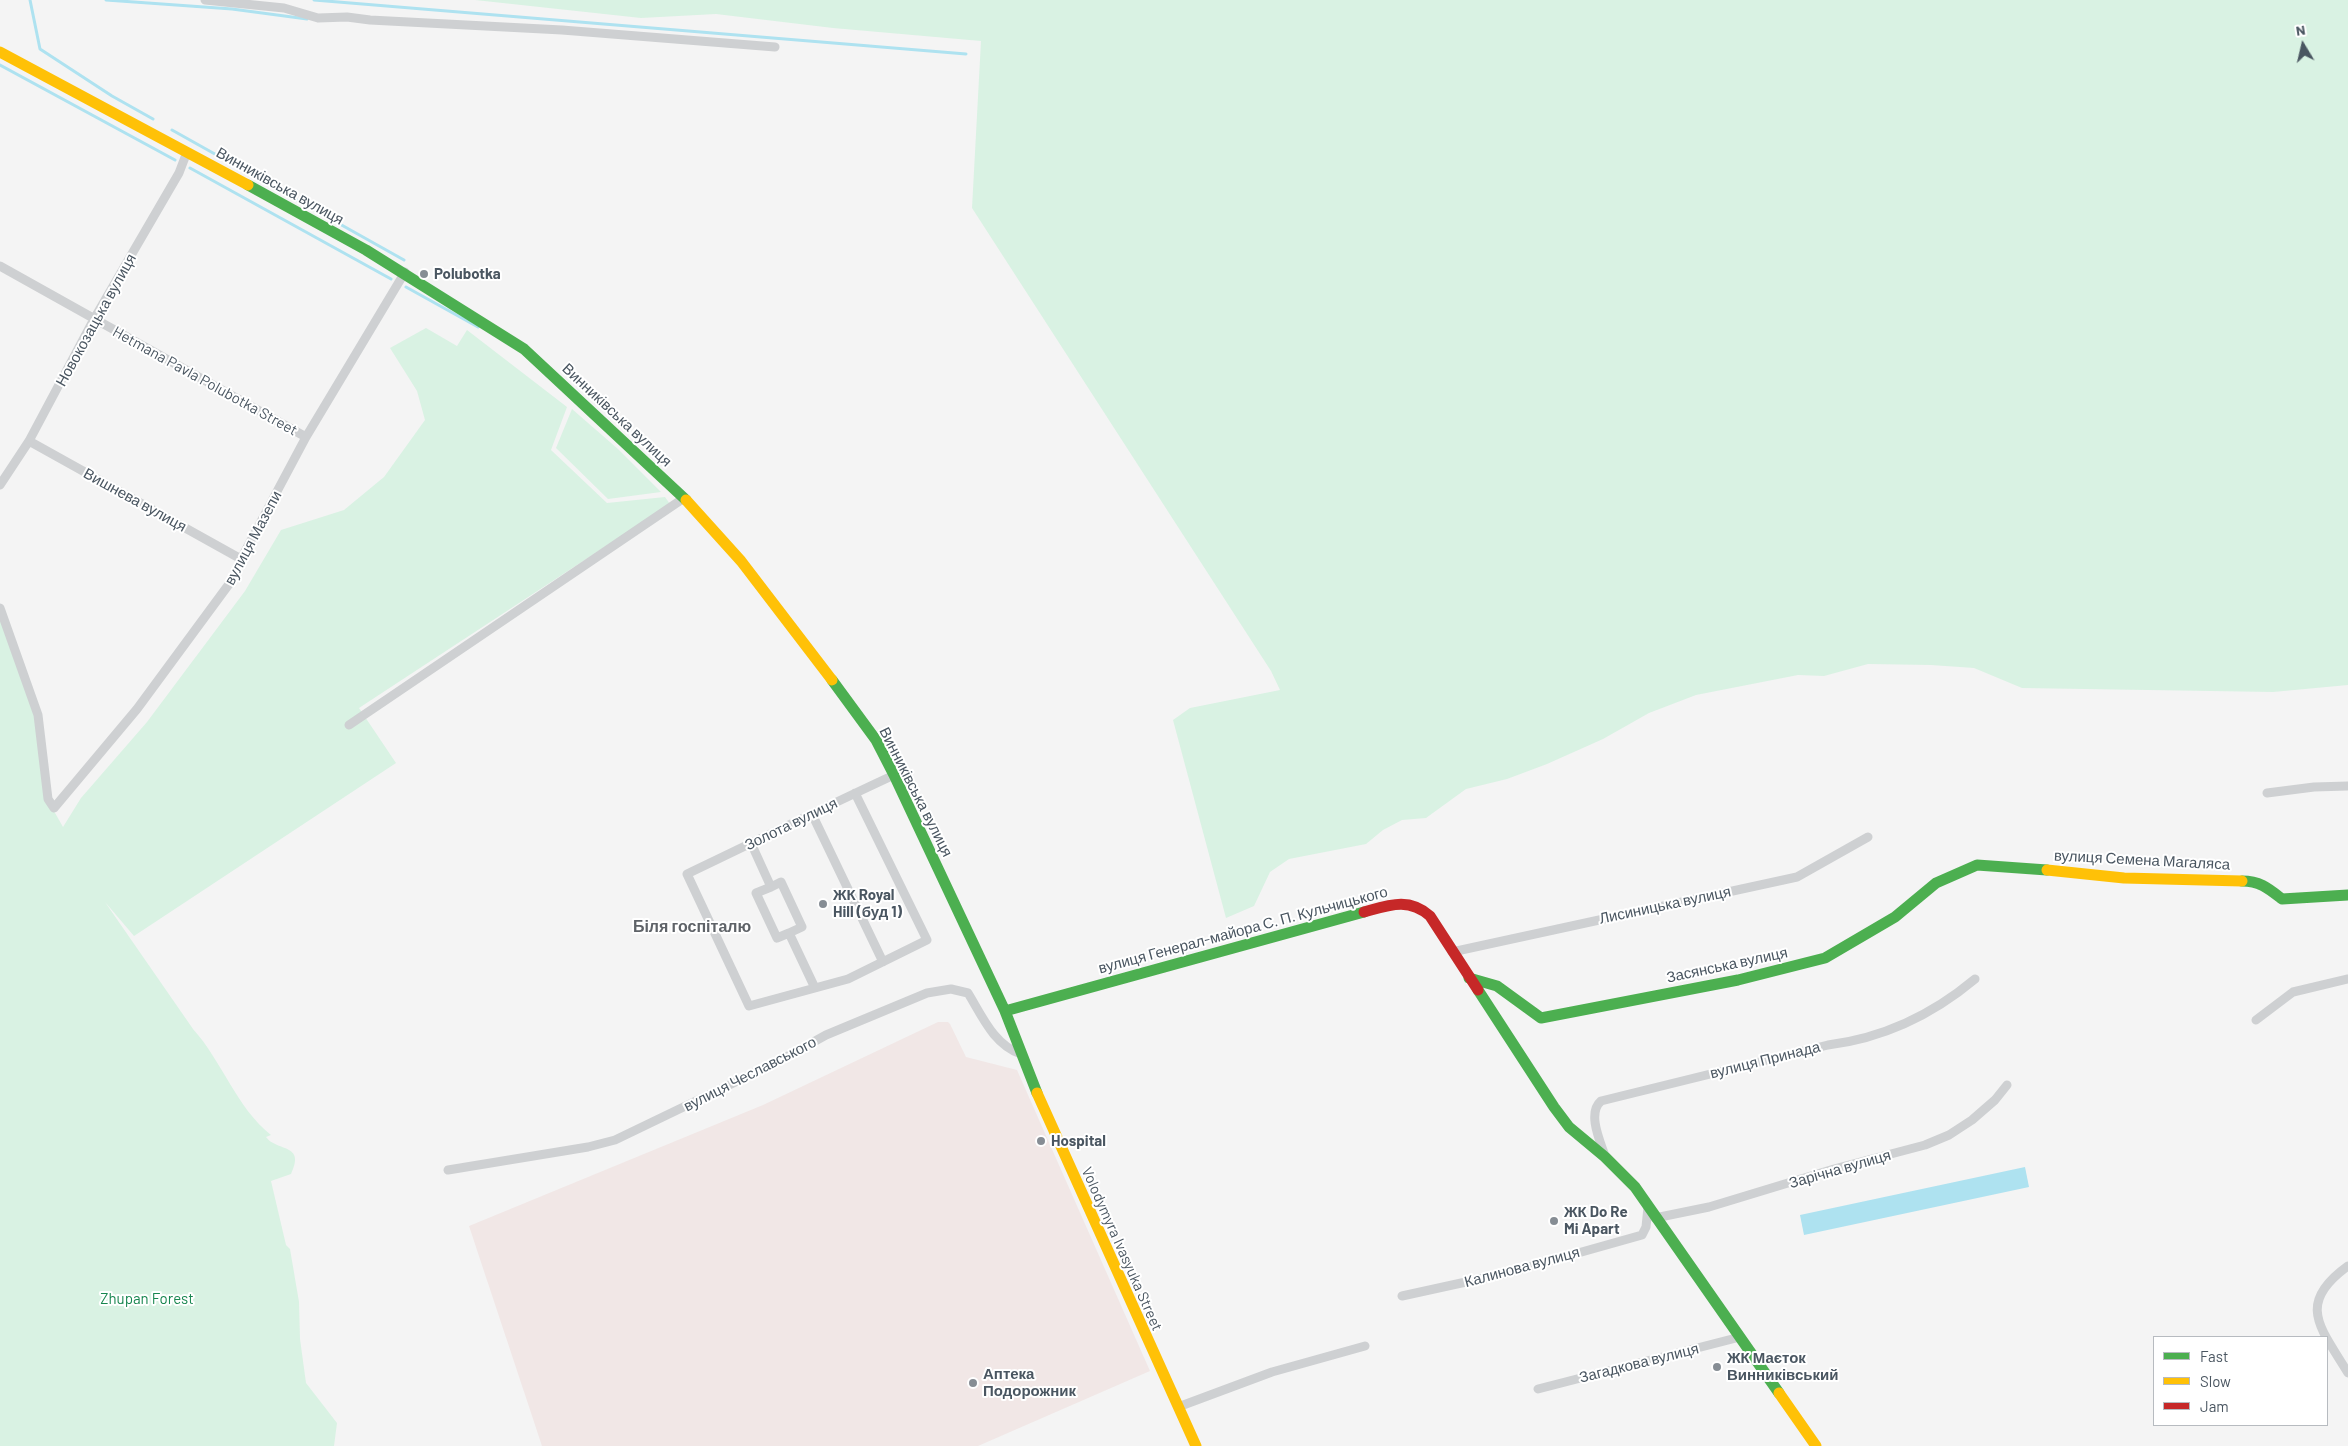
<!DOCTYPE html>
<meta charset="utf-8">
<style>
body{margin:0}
#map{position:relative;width:2348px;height:1446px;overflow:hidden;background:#f4f4f4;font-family:Barlow,sans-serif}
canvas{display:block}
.legend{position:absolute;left:2153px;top:1336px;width:175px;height:90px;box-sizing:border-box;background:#fff;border:1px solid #b7bbc0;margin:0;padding:6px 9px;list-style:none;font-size:15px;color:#4a5661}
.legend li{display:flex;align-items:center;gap:10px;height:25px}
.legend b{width:25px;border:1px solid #b7bbc0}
.north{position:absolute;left:2278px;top:20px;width:50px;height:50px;-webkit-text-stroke:4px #fff;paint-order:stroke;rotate:351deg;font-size:14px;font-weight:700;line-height:20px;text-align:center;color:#4a5661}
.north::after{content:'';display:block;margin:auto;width:18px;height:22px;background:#4a5661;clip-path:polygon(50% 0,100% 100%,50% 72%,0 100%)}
</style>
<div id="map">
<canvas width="2348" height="1446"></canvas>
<ul class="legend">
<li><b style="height:6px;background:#4caf50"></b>Fast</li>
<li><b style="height:6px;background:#ffc107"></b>Slow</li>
<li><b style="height:6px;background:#c62828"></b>Jam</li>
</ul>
<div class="north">N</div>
</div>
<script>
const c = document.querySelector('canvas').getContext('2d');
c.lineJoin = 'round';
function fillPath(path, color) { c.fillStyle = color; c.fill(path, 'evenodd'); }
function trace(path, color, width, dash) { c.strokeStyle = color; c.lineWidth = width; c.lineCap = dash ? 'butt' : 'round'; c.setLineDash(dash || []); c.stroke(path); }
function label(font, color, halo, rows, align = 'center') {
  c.font = font + ' Barlow,sans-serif'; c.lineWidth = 4; c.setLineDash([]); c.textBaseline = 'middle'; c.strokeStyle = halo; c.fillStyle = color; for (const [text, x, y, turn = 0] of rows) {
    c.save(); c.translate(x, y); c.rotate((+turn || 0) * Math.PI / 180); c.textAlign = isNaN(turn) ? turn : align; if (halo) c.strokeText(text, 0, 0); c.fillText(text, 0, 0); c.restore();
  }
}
const medical = new Path2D(`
 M938 1022H948L950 1024 966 1057 1017 1070 1150 1371 978 1446H542L469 1226 763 1105Z`);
const green = new Path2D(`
 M475 0H2348V685L2273 692 2022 688 1974 668 1931 665 1868 664 1824 676 1798 675 1696 695 1649 713 1603 739 1547 764 1507 779 1466 789 1426 818 1402 820 1383 830 1366 844 1289 859 1270 872 1254 906 1226 918 1173 720 1190 708 1280 690 1271 671 972 208 981 41 833 28 716 14 641 18Z
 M426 328 457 346 467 330 567 407 551 450 607 503 665 497 670 504 359 708 396 763 134 936 105 902 193 1029C222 1061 236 1107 271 1135L266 1137C277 1152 306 1143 291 1174L271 1181 286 1245 290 1249 299 1302 300 1339 306 1383 337 1423 334 1446H0V619L34 712 46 797 63 827 81 798 147 722 245 591 281 530 344 510 384 477 425 420 417 391 390 348Z
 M572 409 618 449 661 492 608 499 556 448Z`);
const water = new Path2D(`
 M2025 1167 2029 1187 1804 1235 1800 1215Z`);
const stream = new Path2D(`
 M30 0 40 49 112 96 153 119
 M106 0 232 9 307 19
 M314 0 966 54
 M0 65 175 160
 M172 130 404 260
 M190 168 391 279
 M406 287 478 327`);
const street = new Path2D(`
 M205 0 284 8 318 18 347 17 370 20 562 30 775 47
 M0 266 306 437
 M29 441 241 559
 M0 485 29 441 94 319 179 173 187 152
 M0 608 38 715 48 799 54 808 137 709 235 576 241 559 306 437 405 272
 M349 725 684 498
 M855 793 927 940 848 979 749 1006 687 874C756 841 825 807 894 775
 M2267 793 2314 787 2348 786
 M812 814 883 962
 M751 843 771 887 781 882 802 927 789 933 815 988
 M771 887 756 893 777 938 789 933
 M1452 952 1797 877 1868 837
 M2256 1020 2293 992 2348 979
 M1605 1156C1600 1141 1587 1113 1601 1101L1828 1045C1884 1038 1932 1015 1975 979
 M448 1170 588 1147 615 1140 781 1060 826 1035 927 993 951 989 968 993C982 1016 994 1045 1021 1054
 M1655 1218 1709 1207 1834 1169 1925 1145 1949 1135 1972 1120 1995 1100 2007 1085
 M2348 1266C2295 1304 2321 1328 2348 1373
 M1402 1296 1507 1273 1642 1235 1646 1227 1648 1207
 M1538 1389 1740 1337
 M1178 1407 1272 1372 1365 1346`);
const fast = new Path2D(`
 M248 185 366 250 524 349 686 500
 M832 680 876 740 894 775 1005 1011 1037 1093
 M2242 881C2260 881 2268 888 2282 899L2348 895
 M1469 978 1497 986 1541 1018 1738 980 1825 958 1895 917 1936 883 1977 865 2047 870
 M1478 990 1554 1107 1569 1127 1605 1157 1635 1187 1779 1393
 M1005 1011 1364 912`);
const slow = new Path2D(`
 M0 52 248 185
 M686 500 741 561 832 680
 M2047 870 2124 878 2242 881
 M1037 1093 1196 1446
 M1779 1393 1816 1446`);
const jam = new Path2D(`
 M1364 912C1389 905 1409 897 1430 916L1478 990`);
const markers = [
 [424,274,5,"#868d94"],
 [823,904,5,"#868d94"],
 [1041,1141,5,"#868d94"],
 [1554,1221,5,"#868d94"],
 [1717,1367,5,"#868d94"],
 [973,1383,5,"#868d94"]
];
const streetNames = [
 ["Винниківська вулиця",280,186,29],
 ["Новокозацька вулиця",96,320,-61],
 ["Hetmana Pavla Polubotka Street",205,381,29],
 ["Винниківська вулиця",617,415,43],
 ["Вишнева вулиця",135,500,29],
 ["вулиця Мазепи",253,538,-62],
 ["Винниківська вулиця",916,792,63],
 ["Золота вулиця",791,824,-26],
 ["вулиця Семена Магаляса",2142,860,3],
 ["Лисиницька вулиця",1665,905,-12],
 ["вулиця Генерал-майора С. П. Кульчицького",1243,930,-15],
 ["Засянська вулиця",1727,965,-12],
 ["вулиця Принада",1765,1060,-14],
 ["вулиця Чеславського",750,1074,-27],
 ["Зарічна вулиця",1840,1169,-16],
 ["Volodymyra Ivasyuka Street",1122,1249,66],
 ["Калинова вулиця",1522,1267,-15],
 ["Загадкова вулиця",1639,1363,-14]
];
const poiNames = [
 ["Polubotka",434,274],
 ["ЖК Royal",833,895],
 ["Hill (буд 1)",833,912],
 ["Hospital",1051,1141],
 ["ЖК Do Re",1564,1212],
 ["Mi Apart",1564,1229],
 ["ЖК Маєток",1727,1358],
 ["Винниківський",1727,1375],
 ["Аптека",983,1374],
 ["Подорожник",983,1391]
];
const parkNames = [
 ["Zhupan Forest",147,1299]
];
const neighbourhoodNames = [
 ["Біля госпіталю",692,927]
];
fillPath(medical, '#f1e7e6');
fillPath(green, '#d9f2e3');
fillPath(water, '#aee2f0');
trace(stream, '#aee2f0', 3);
trace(street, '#ced0d2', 9);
trace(fast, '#4caf50', 11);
trace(slow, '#ffc107', 11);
trace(jam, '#c62828', 11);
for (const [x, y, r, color] of markers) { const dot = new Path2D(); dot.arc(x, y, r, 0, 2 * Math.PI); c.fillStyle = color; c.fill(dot); trace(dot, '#fff', 2); }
label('15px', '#4a5661', '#fff', streetNames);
label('bold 15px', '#4a5661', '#fff', poiNames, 'left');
label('15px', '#17864f', '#fff', parkNames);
label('bold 16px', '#5f6368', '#fff', neighbourhoodNames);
</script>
